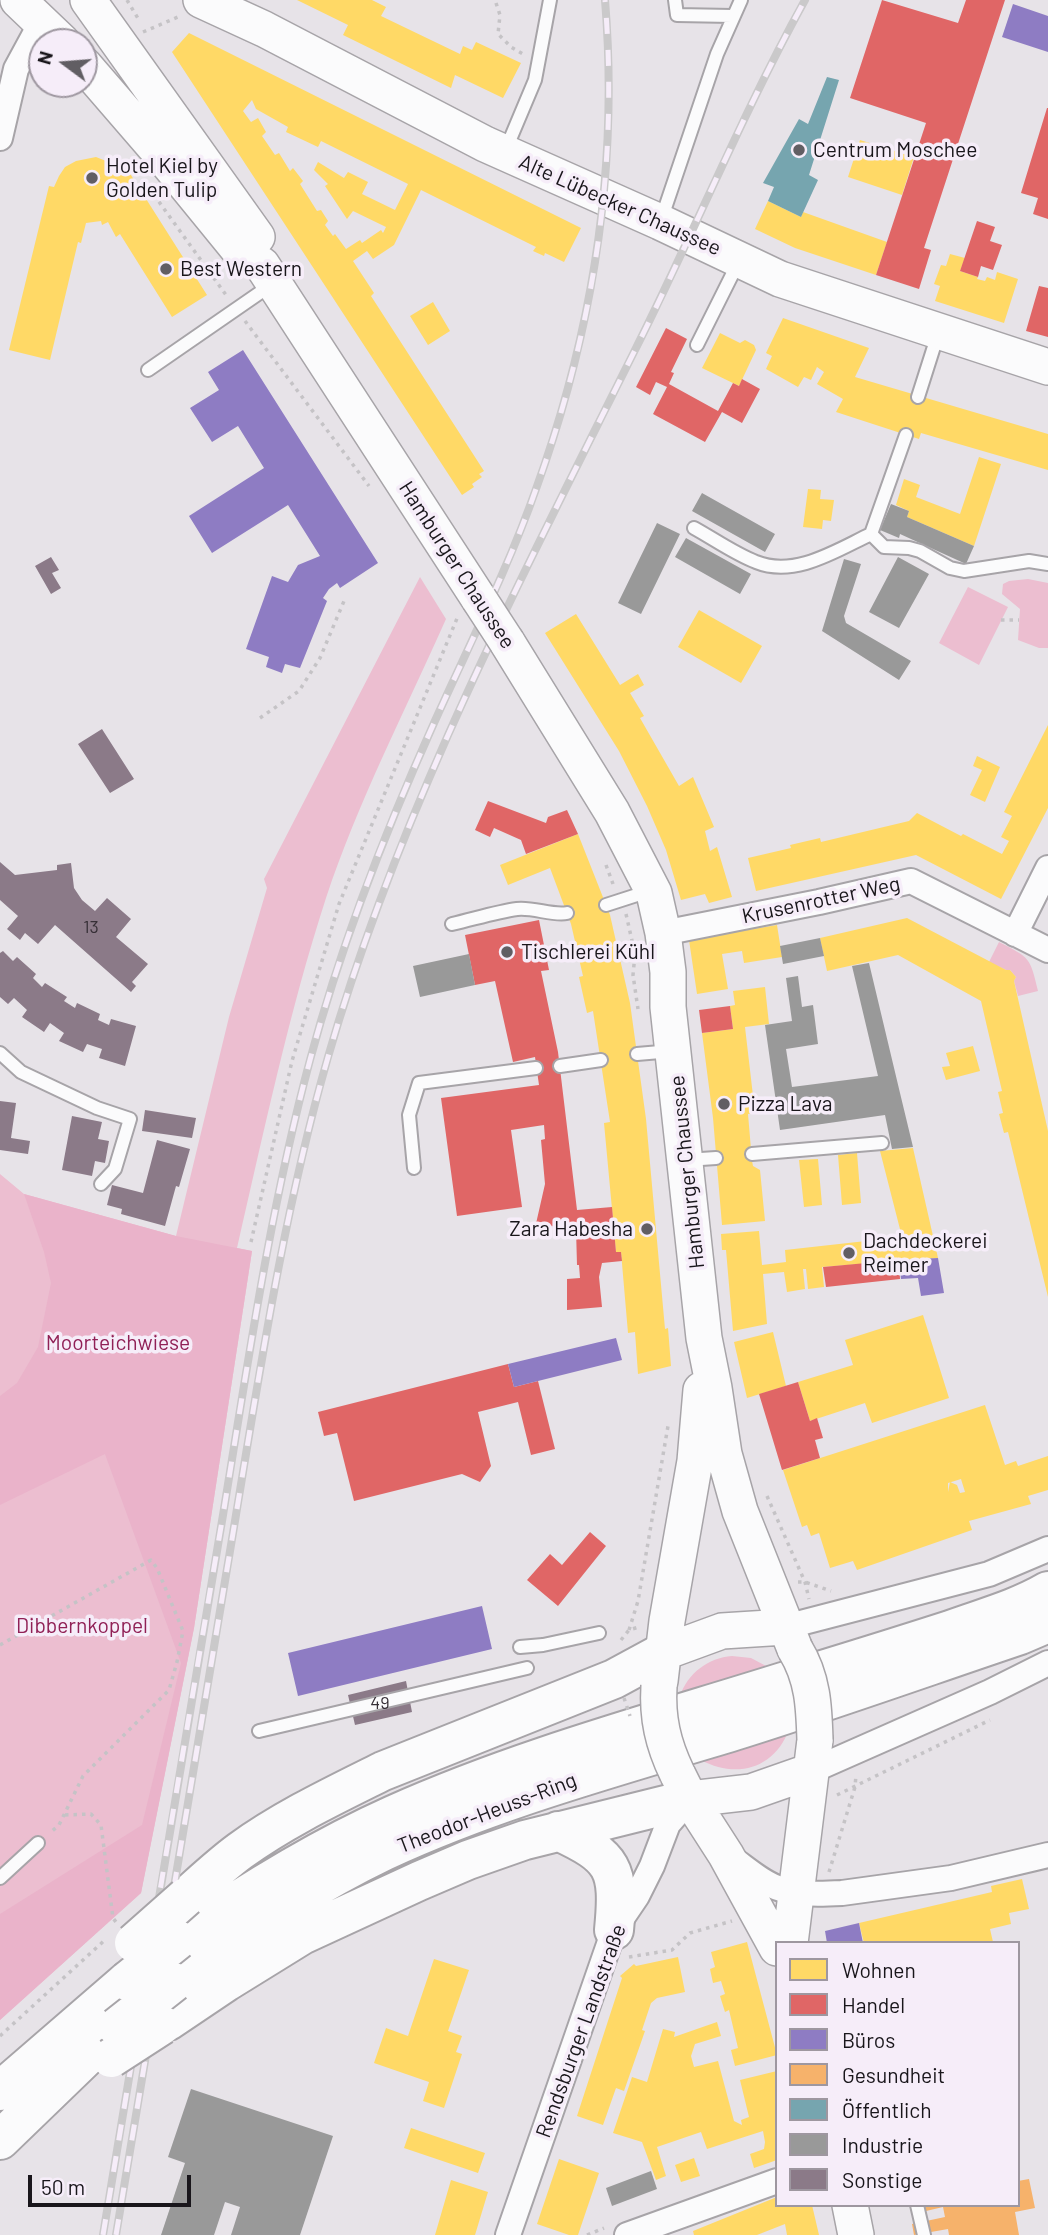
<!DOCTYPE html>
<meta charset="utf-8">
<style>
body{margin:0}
#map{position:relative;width:1048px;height:2235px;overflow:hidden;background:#e7e3e8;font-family:Barlow,sans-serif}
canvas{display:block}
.legend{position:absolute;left:775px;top:1941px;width:245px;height:266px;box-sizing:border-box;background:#f6edf9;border:2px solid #9e97a0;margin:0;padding:9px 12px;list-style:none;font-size:21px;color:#19161b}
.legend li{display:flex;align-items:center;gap:14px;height:35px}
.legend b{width:35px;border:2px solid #9e97a0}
.north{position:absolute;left:28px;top:28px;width:70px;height:70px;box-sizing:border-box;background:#f6edf9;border:2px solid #9e97a0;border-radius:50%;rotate:286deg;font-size:19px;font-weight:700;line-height:28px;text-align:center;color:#19161b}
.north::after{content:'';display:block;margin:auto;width:24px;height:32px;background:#615e63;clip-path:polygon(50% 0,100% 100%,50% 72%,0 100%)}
.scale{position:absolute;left:28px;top:2175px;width:163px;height:32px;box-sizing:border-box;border:4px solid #19161b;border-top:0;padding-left:9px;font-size:21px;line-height:24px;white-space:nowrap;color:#19161b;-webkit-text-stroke:5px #f6edf9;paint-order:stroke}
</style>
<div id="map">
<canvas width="1048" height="2235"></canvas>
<ul class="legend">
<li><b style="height:19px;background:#ffd966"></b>Wohnen</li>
<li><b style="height:19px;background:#e06666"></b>Handel</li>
<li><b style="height:19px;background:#8e7cc3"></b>Büros</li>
<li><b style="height:19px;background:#f6b26b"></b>Gesundheit</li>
<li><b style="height:19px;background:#76a5af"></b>Öffentlich</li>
<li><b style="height:19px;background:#999"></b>Industrie</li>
<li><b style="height:19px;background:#8b7a88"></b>Sonstige</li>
</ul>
<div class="north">N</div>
<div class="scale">50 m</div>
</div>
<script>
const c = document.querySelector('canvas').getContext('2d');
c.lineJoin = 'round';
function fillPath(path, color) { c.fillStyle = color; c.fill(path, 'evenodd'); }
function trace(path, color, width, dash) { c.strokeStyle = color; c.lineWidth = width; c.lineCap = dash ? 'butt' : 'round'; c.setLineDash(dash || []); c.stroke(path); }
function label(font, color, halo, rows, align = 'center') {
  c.font = font + ' Barlow,sans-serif'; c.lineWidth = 7; c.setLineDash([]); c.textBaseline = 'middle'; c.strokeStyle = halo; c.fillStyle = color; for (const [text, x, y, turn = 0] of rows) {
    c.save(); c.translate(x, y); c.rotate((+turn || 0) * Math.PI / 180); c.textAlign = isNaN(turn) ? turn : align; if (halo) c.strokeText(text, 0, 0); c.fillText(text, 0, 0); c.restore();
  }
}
const green = new Path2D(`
 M420 577 446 619C405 711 358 802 326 898 289 1012 264 1131 237 1248L252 1251 194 1628 141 1893 0 2020V1174L24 1194 176 1236 229 1017 267 888 264 879Z
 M1028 579 1048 583V648H1039L1018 640 1020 609 1002 594 1003 584 1009 581Z
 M968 587 1008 607 979 665 939 643Z
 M999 942C1030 958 1030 957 1038 991L1018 996 1014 981 1016 977 1010 970H1006L989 962Z
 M732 1656 751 1658 768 1667 680 1696C688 1673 708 1658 732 1656Z
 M789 1729C775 1769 736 1779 701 1760Z`);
const forest = new Path2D(`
 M24 1194 176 1236 252 1251 194 1628 141 1893 0 2020V1914L142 1825 181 1663 105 1454 0 1505V1396L17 1383 38 1347 51 1283 44 1252Z`);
const homes = new Path2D(`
 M297 0H372L386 7 381 16 460 54 463 46 472 50 476 42 521 63 503 98 455 75 451 88 343 35 348 25Z
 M189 33 581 228 564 262 545 253 544 256 533 251 536 247 421 190 394 245 373 259 367 251 353 261 374 293 371 296 484 471 479 474 482 477 472 484 474 487 462 495 172 52ZM252 100 256 109 288 127 286 132 318 147 321 141 408 184 395 210 362 194 368 182 348 172 344 178 318 162 314 170 328 184 325 186 347 219 353 211 386 227 383 233 381 230 362 243 360 240 346 249 335 234 333 236 325 225 328 221 321 210 317 211 300 184 303 181 293 168 290 171 279 153 275 155 262 136 266 132 258 118 251 122 243 111Z
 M860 140 914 157 902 195 848 177Z
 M96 157 116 165 125 175 129 172 207 295 172 317 120 234 116 237 108 222 102 225 101 221 86 223 81 243 78 242 50 360 9 350 49 186 54 187 59 176 65 167 76 161Z
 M768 201 801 217 803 212 887 242 876 275 795 248 755 229Z
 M950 254 965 258 960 271 978 277 977 279 985 281 987 277 995 280 997 272 1018 279 1004 323 935 301 940 286 934 284 941 265 946 266Z
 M433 302 450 331 428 345 410 316Z
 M783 318 869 348 855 377 1048 434V470L921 433 919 439 836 412 843 399 817 384 824 372 817 367 811 380 804 377 798 387 766 369 772 356 766 353Z
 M720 333 740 343 745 340 754 345 756 350 739 386 702 368Z
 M979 457 1001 464 974 546 907 517 909 511 896 505 904 479 920 485 916 497 960 514Z
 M808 489 821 490 820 499 834 500 831 521 823 520 822 529 803 527Z
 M699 610 762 646 741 683 678 647Z
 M576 614 620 685 638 674 644 685 630 693 644 716 640 718 679 786 693 777 714 827 705 831 710 851 717 847 732 897 709 903 705 894 681 900 666 850 647 806 619 751 545 633Z
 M1048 725V808L1001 899 916 855 756 891 748 858 791 848 790 845 820 838 821 842 909 821 917 813 961 836 963 834 1002 854 1009 841 1001 837 1012 816 1004 812Z
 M977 756 1000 767 985 802 970 795 982 770 973 766Z
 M578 834 610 915 630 1003 646 1119 665 1329 668 1328 671 1366 638 1374 635 1332 628 1333 621 1252H616L604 1123 610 1122 593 1011 587 1013 579 977 583 976 571 924 550 868 508 885 500 865Z
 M907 918 1006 970H1010L1016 977 1014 981 1048 1131V1297L1008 1132 1004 1133 999 1114 1003 1113 998 1092 1002 1091 981 1001 898 955 827 971 820 938Z
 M777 925 782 957 744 963 742 951 722 954 728 989 697 994 689 940Z
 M765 987 769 1024 745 1027 755 1113 748 1114 752 1161 753 1166 760 1170 765 1221 722 1225 713 1118 702 1033 733 1029 730 1006 735 1005 733 991Z
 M973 1046 980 1071 946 1080 942 1067 950 1066 946 1053Z
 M913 1148 938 1258 822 1267 824 1287 808 1289 806 1269H803L805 1289 787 1292 784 1272 763 1274 767 1324 733 1331 726 1250H722L721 1234 759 1231 762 1265 786 1262 785 1250 902 1237 880 1151Z
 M857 1153 861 1203 842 1205 838 1155Z
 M818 1159 822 1205 804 1207 799 1160Z
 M923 1315 949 1398 872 1423 865 1403 810 1421 798 1382 853 1365 845 1340Z
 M773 1332 786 1386 747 1398 734 1342Z
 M985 1405 1005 1465 1016 1461 1018 1466 1048 1456V1490L1028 1496 1031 1504 969 1521 972 1530 857 1570 853 1561 830 1568 819 1533 811 1536 807 1525 802 1527 783 1470ZM961 1479 965 1492 960 1493 957 1485 950 1482 948 1492V1483Z
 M1022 1879 1029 1909 1009 1913 1011 1924 990 1929 993 1942 864 1943 859 1923 992 1892 991 1886Z
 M747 1942 777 2055 735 2066 731 2050 738 2048 729 2010 725 2012 720 1996 725 1994 721 1981 713 1983 710 1969 715 1967 711 1952Z
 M678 1957 685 1992 657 1998 651 2003 642 2030 645 2031 624 2091 616 2088 603 2125 577 2116 622 1978 620 1976 634 1964 636 1966Z
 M434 1959 469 1970 448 2031 462 2036 456 2052 462 2054 444 2108 423 2101 429 2082 374 2063 386 2028 408 2036Z
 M717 2022 721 2036 695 2044 691 2056 694 2067 718 2061 734 2121 742 2125 741 2120 749 2117 740 2080 777 2071V2160L754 2168 750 2154 764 2149 765 2142 763 2131 707 2149 701 2132 657 2147 666 2176 656 2180 642 2142 613 2133 632 2077 647 2082 663 2029 675 2032 674 2037Z
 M411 2128 485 2153 478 2173 404 2148Z
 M694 2158 700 2176 681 2182 675 2165Z
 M559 2159 599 2173 578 2235H569L537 2224Z
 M451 2180 488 2192 475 2235H435Z
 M777 2197V2205H812L819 2235H787L785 2224 757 2235H694L693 2231Z`);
const shops = new Path2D(`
 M882 0 958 23 966 0H1005L924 248 931 250 919 289 876 275 926 123 850 98Z
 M1047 108H1048V219L1033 214 1038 198 1021 193Z
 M977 221 995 227 990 241 1002 245 993 270 981 266 978 277 960 271Z
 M1039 286 1048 288V337L1026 331Z
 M666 328 687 339 671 372 674 373 669 384 718 411 733 383 739 386 742 379 760 389 742 423 722 412 705 442 653 414 667 387 656 382 650 395 636 387Z
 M488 801 546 823 548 817 567 810 578 834 526 854 521 840 494 828 490 837 475 830Z
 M539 920 549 970 541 971 558 1052 577 1210 612 1207 616 1252H621L622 1261 602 1263 599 1277 602 1307 567 1310V1279L580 1278 579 1265H577L576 1229H585L584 1223 535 1228 545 1184 541 1140 545 1139 544 1125 511 1130 522 1207 457 1216 441 1098 539 1085 535 1057 513 1062 495 981 475 985 465 935Z
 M730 1006 733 1029 702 1033 699 1010Z
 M899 1260 900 1279 826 1287 823 1267Z
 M508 1364 514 1387 538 1381 555 1449 531 1455 518 1402 478 1412 491 1466 480 1482 462 1474 354 1501 337 1433 324 1436 318 1412Z
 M798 1382 810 1421 817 1418 823 1438 815 1440 820 1458 782 1470 759 1394Z
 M590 1532 606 1546 558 1606 527 1580 550 1554 562 1565Z`);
const offices = new Path2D(`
 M1013 4 1048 16V52L1002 37Z
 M243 350 378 563 340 588 337 583 329 589 323 598 327 601 300 668 285 664 282 673 266 667 269 657 246 649 272 576 288 582 298 565 320 556 288 505 212 553 189 516 264 468 238 426 212 442 190 408 219 390 208 372Z
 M938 1258 944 1293 921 1296 918 1278 901 1279 899 1260Z
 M616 1338 622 1360 514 1387 508 1364Z
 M482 1606 492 1649 298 1696 288 1653Z
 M859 1923 863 1943H827L825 1931Z`);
const health = new Path2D(`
 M1029 2179 1035 2208 1015 2212 1019 2235H949L948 2229 914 2235 912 2224 945 2217 943 2207 926 2211 924 2205H1018V2181Z`);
const public = new Path2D(`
 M827 77 839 80 809 175 818 180 801 217 768 201 774 187 763 183 799 119 808 124Z`);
const industry = new Path2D(`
 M702 493 775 534 765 552 692 511Z
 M891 504 909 511 907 517 974 546 966 564 900 534 899 538 880 530Z
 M657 523 680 534 641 614 618 603Z
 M686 538 751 574 740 594 675 557Z
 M898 557 929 574 899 628 869 612Z
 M844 559 861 564 844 616 846 623 911 661 899 680 822 631Z
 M820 938 824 956 783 964 780 946Z
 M469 954 475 985 420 997 413 966Z
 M869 963 900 1093 913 1147 892 1149 885 1115 780 1130 765 1025 792 1021 786 978 798 976 802 1007 813 1005 818 1044 786 1049 792 1087 878 1076 852 966Z
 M191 2089 333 2136 300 2235H231L240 2207 225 2202 214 2235H161L185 2163 168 2157Z
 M651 2171 657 2189 612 2206 606 2188Z`);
const building = new Path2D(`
 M51 557 59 570 52 573 61 588 51 594 35 566Z
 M102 729 134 779 110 793 78 744Z
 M0 862 15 875 57 870V865L71 863 74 888 82 900 95 911 107 898 131 919 116 937 148 964 132 982 136 986 131 992 55 925 38 944 25 933 20 940 7 929 18 916 0 900Z
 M3 951 13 961 17 957 36 974 33 978 42 987 45 983 67 997 64 1001 75 1008 77 1003 100 1014 98 1020 109 1025 111 1019 136 1026 125 1066 99 1058 102 1049 87 1044 83 1052 59 1041 64 1033 50 1023 44 1032 22 1017 27 1010 14 998 8 1004 0 997V953Z
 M0 1101 16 1103 11 1138 30 1141 28 1154 0 1150Z
 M145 1110 196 1118 192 1138 142 1131Z
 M72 1116 102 1122 98 1139 109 1141 105 1163 95 1161 92 1176 62 1170Z
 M157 1140 190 1149 179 1187 176 1186 165 1226 121 1214 122 1209 107 1205 112 1185 143 1193Z
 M406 1681 412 1712 355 1725 348 1695Z`);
const path = new Path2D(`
 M127 0 139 20
 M496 3 500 15 498 34 511 47 523 54
 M143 32 178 17
 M149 188 226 295
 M245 321 369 486
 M1001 620H1019
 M260 718 299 691 320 658 344 601
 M606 865 613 884
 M626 914 635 954 633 975 638 1009
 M251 1242 292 1061 339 904 458 616
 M767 1496 805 1582 809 1599
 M798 1582H805L831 1591
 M629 1630 638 1601 668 1426
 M621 1640 629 1630 639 1627
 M0 1645 151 1560 157 1568 183 1631 177 1662 169 1690 83 1776 59 1825 51 1832
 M837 1795 990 1720
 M65 1815 91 1814 101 1825 113 1918 116 1922
 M829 1872 855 1787 856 1775
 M629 1957 672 1950 690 1933 732 1921
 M0 2036 106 1939
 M587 2235 604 2228`);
const lane = new Path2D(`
 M675 0 677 15 732 16
 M506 149 535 80 550 0
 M661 220 717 54 741 0
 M697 345 739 261
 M148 370 271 285
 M918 397 938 334
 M694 528C714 539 735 554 756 562 795 578 837 550 871 534L884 547 909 548 920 551 950 568 964 571 1029 561 1048 564
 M871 534 906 435
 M606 905 637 895
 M452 924C474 919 496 912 517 909 533 907 553 916 567 913
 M0 1053 21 1072 97 1108 130 1119 115 1169 101 1184
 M637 1054 672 1051
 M560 1066 601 1060
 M752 1154 882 1143
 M686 1160 716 1158
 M414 1168 409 1115 419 1083 536 1068
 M520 1647 543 1645 599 1633
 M259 1731 527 1668
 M0 1878 38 1843
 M917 2205 924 2235`);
const street = new Path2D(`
 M0 138 16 69 42 21
 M663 933 819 902 911 881 1048 950
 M1015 934 1048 868
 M785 1627 989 1574 1048 1549
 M811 1771 990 1692 1048 1663
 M730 1857C746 1868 763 1884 781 1889 800 1895 822 1894 842 1893L951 1878 1048 1855
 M508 2235 614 1930 637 1896 652 1866 668 1824 689 1800
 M627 2235 777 2181`);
const secondary = new Path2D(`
 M18 0 62 42
 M88 0 257 237
 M201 0 264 29 485 144 660 222 780 279 1048 367
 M84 65 154 146 238 249 262 265 479 599
 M507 642 612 812 654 893 663 933 668 972V1007L704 1338 714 1388 724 1454 740 1511 795 1649
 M662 1653 722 1631 785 1627
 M660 1681 667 1621 695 1461 701 1390
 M678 1775 690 1799 726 1855 777 1948
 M690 1799 751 1792 811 1771
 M790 1943 815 1740
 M850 2205 856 2235`);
const highway = new Path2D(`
 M558 1831C614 1857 620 1868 614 1930
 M186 1897C204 1881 221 1865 240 1851 284 1819 335 1795 383 1771L614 1679 662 1653
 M178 1940C246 1893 317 1849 393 1815 518 1759 652 1723 783 1682 839 1665 894 1648 950 1630 983 1618 1017 1609 1048 1591
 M174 1982C240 1933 309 1887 384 1851 496 1799 616 1767 734 1731 830 1701 925 1667 1020 1635L1048 1623
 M168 2021 226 1982 302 1935 419 1881 468 1860 525 1840 690 1799
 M0 2091 127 1981
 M0 2140 117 2027`);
const rail = new Path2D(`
 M103 2235C143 1995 182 1755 223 1515 248 1362 270 1209 310 1060 341 944 385 832 434 723 469 645 508 569 536 489 593 331 619 169 605 0
 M116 2235C153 2013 190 1791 227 1569 256 1397 280 1224 328 1057 399 810 520 581 634 352 693 235 742 114 805 0`);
const pathBridge = new Path2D(`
 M624 1698 630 1716`);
const secondaryBridge = new Path2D(`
 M479 599 507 642
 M795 1649C813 1678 814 1707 815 1740
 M659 1686C657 1718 663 1744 677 1773`);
const highwayBridge = new Path2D(`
 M134 1943 186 1897
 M127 1981 178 1940
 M117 2027 174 1982
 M111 2058 162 2025`);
const markers = [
 [799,150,7,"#615e63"],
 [92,178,7,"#615e63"],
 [166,269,7,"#615e63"],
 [507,952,7,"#615e63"],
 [724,1104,7,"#615e63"],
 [647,1229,7,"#615e63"],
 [849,1253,7,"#615e63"]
];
const numberNames = [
 ["13",91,927],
 ["49",380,1703]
];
const poiNames = [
 ["Centrum Moschee",813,150],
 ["Hotel Kiel by",106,166],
 ["Golden Tulip",106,190],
 ["Best Western",180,269],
 ["Tischlerei Kühl",521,952],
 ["Pizza Lava",738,1104],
 ["Zara Habesha",633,1229,"right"],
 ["Dachdeckerei",863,1241],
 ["Reimer",863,1265]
];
const streetNames = [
 ["Alte Lübecker Chaussee",620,205,24],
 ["Hamburger Chaussee",457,565,57],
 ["Krusenrotter Weg",821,900,-12],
 ["Hamburger Chaussee",687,1172,-96],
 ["Theodor-Heuss-Ring",487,1813,-21],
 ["Rendsburger Landstraße",581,2031,-70]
];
const parkNames = [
 ["Moorteichwiese",118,1343],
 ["Dibbernkoppel",82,1626]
];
fillPath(green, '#ecbed0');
fillPath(forest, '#eab3ca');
fillPath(homes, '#ffd966');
fillPath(shops, '#e06666');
fillPath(offices, '#8e7cc3');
fillPath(health, '#f6b26b');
fillPath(public, '#76a5af');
fillPath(industry, '#999');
fillPath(building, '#8b7a88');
trace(lane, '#a7a4a8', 16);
trace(street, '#a7a4a8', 28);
trace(secondary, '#a7a4a8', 38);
trace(highway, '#a7a4a8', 42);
trace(path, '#c5c3c6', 3.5, [3.5, 5]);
trace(lane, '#fbfbfc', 12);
trace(street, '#fbfbfc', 24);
trace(secondary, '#fbfbfc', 35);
trace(highway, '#fbfbfc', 38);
trace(rail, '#cac9ca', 8);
trace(rail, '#f6edf9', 5, [16]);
trace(secondaryBridge, '#a7a4a8', 38, []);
trace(highwayBridge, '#a7a4a8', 42, []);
trace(pathBridge, '#c5c3c6', 3.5, [3.5, 5]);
trace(secondaryBridge, '#fbfbfc', 35);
trace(highwayBridge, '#fbfbfc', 38);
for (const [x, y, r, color] of markers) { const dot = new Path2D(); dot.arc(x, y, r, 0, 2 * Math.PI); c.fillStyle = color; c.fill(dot); trace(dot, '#f6edf9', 2.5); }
label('18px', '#362f36', null, numberNames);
label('21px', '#19161b', '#f6edf9', poiNames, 'left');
label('21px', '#19161b', '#f6edf9', streetNames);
label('21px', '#902056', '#f6edf9', parkNames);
</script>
